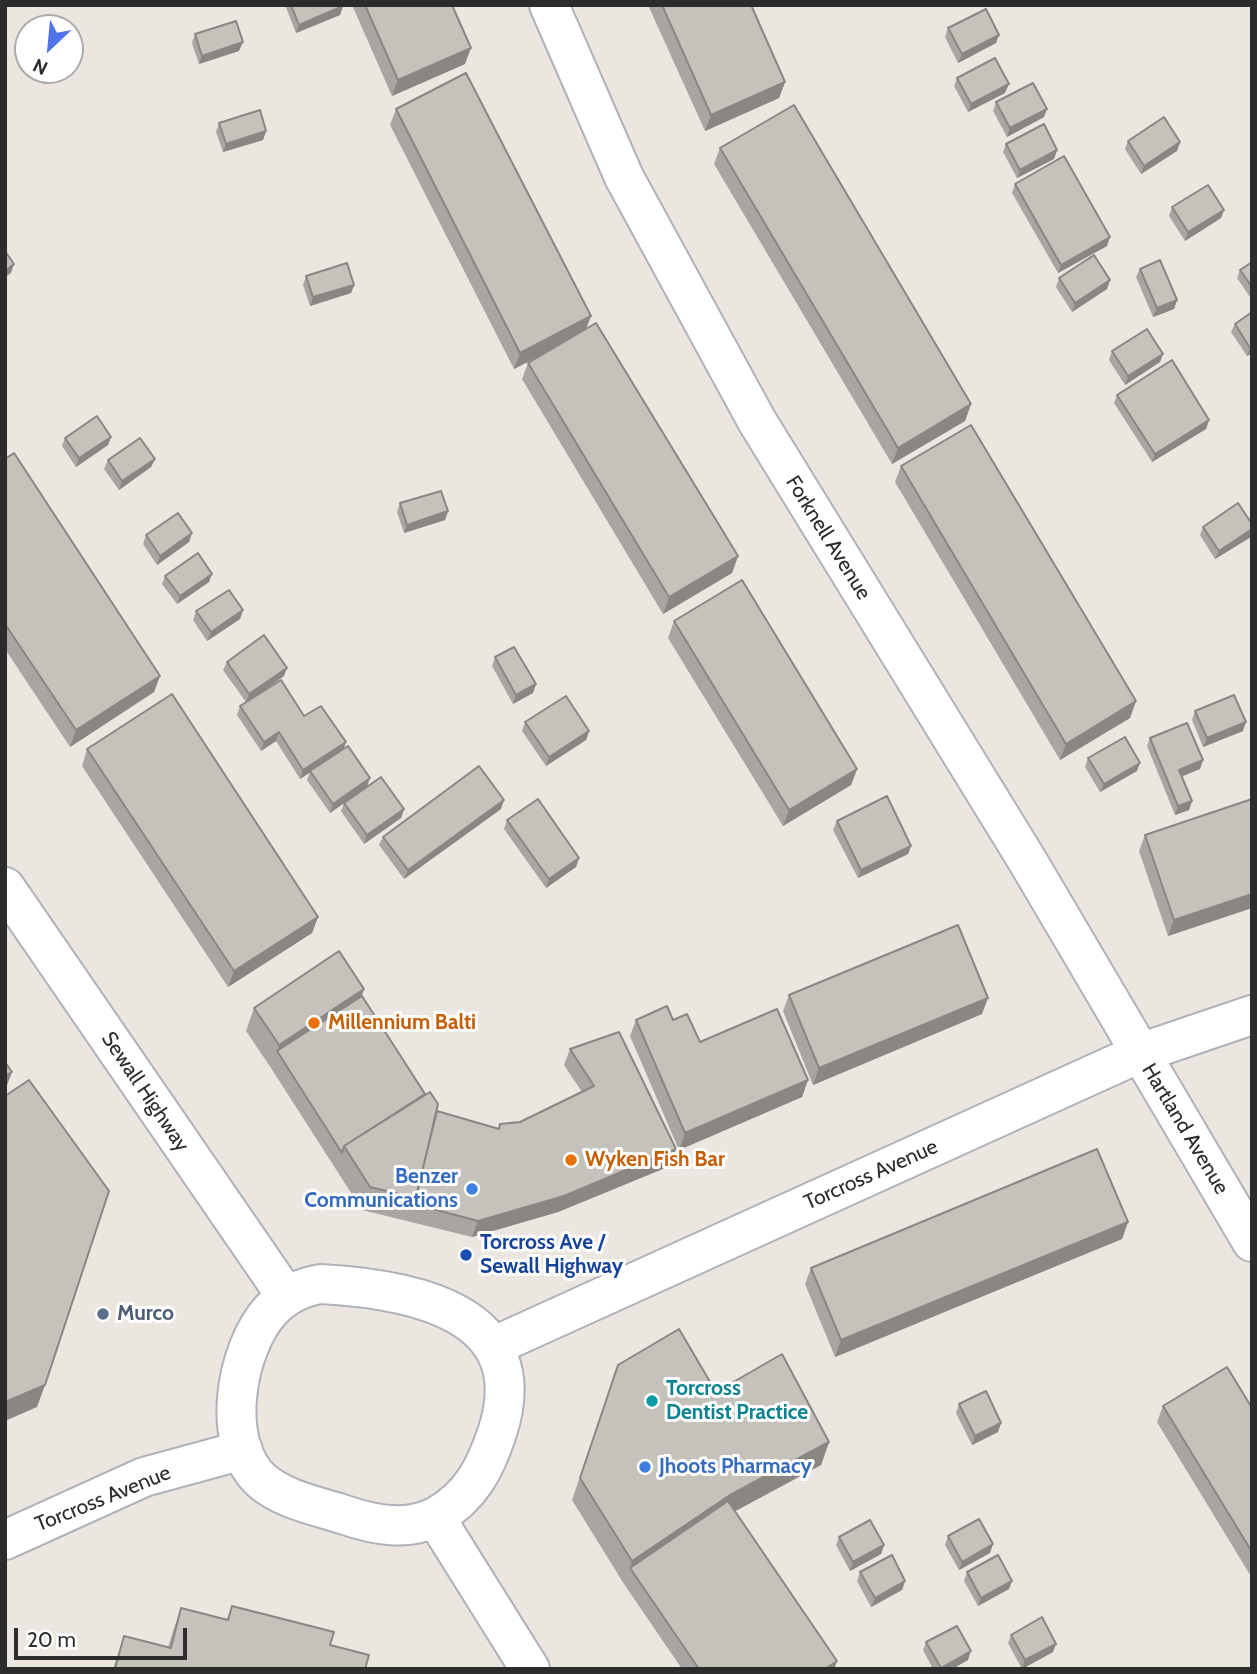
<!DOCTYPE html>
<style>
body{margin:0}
#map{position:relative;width:1257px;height:1674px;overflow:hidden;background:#ece6e0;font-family:Cabin,sans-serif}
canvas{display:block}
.frame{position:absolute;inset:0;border:7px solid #2c2c2c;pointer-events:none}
.north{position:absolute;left:14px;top:14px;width:70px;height:70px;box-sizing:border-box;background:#fff;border:2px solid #ababab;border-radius:50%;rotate:206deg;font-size:19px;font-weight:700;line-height:28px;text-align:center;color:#2c2c2c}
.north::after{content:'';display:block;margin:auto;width:24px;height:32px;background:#5073e9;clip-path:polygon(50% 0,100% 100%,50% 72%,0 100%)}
.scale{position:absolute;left:14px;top:1628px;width:173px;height:32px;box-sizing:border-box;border:4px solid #2c2c2c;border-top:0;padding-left:9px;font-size:21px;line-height:24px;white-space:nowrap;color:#2c2c2c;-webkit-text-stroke:5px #fff;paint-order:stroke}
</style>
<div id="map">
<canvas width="1257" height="1674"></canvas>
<div class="frame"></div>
<div class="north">N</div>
<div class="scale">20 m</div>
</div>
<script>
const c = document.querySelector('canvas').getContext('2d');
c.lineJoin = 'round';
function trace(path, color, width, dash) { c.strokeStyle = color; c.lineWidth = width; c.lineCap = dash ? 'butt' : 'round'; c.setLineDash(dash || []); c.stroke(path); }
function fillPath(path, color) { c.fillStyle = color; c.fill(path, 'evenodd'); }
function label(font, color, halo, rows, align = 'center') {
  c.font = font + ' Cabin,sans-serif'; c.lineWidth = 6; c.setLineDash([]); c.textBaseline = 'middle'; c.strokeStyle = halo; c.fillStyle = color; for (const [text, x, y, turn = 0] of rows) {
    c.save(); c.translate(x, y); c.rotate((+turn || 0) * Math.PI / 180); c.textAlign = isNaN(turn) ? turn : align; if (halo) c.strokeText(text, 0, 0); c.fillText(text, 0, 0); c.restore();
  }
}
const minor = new Path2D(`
 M549 5 624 177 757 421 1027 860 1252 1242
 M494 1346 1140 1053 1252 1015`);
const tertiary = new Path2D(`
 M5 887 286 1296
 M321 1284C412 1289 537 1312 497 1433 485 1469 471 1496 437 1516 408 1532 374 1525 345 1515 318 1506 284 1500 262 1481 219 1443 236 1348 271 1310 285 1295 301 1287 321 1284Z
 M435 1517 530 1669
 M5 1540 144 1477 243 1450`);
const wall = new Path2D(`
 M285 5H343V6L340 15 296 33Z
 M352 5H452L465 64 392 96Z
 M648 5H751L785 82 779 98 705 131Z
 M948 28 996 43 958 63 945 37Z
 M195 34 239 51 199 64 192 43Z
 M957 78 1005 93 968 112 954 86Z
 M996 102 1044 117 1007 137 993 111Z
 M396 109 587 328 738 556 732 573 663 614 522 379 528 363 543 354 514 369 390 125Z
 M219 123 266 131 263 140 223 152 216 132Z
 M1128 141 1180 142 1177 151 1141 174 1125 149Z
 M1006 144 1057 150 1054 159 1017 178 1003 152Z
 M720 148 971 404 965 421 892 464 714 164Z
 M1015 184 1107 246 1058 273 1012 193Z
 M1172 207 1224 210 1221 218 1185 241 1169 216Z
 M1252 262V300L1237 278 1240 270Z
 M1140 269 1177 300 1174 309 1153 317 1136 277Z
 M306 276 354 285 351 293 310 306 303 285Z
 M1059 278 1110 280 1107 289 1072 312 1056 287Z
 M1252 312V353L1247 356 1231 332 1235 324Z
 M1112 351 1163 354 1160 362 1125 385 1109 360Z
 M1117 395 1209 420 1206 429 1152 462 1114 403Z
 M111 437 108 445 76 467 62 446 65 438Z
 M5 459 160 676 154 692 70 747 5 649Z
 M155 459 151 467 119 490 104 469 108 460Z
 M901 466 1136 701 1130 718 1060 760 895 482Z
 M400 503 448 511 445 520 404 533 397 512Z
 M1252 524 1251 537 1215 559 1200 535 1203 527Z
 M192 533 189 542 157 565 143 544 146 535Z
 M165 576 209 582 177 604 162 584Z
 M243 610 240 619 207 641 193 620 196 611Z
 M674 621 857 769 851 785 783 826 668 638Z
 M495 657 533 693 513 704 492 666Z
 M227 662 284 676 256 696 304 716 346 742 343 749 367 786 404 809 401 818 364 844 341 811 344 803 330 813 307 780 310 772 300 779 276 741 261 751 237 715 240 706 246 702 223 670Z
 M1195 711 1243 731 1203 747 1192 720Z
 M525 722 589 731 586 740 546 766 522 731Z
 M1150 738 1203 760 1200 769 1182 776 1192 801 1189 810 1175 815 1147 746Z
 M87 749 318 917 312 933 228 987 82 766Z
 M1088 758 1137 771 1100 792 1085 767Z
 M1252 799V908L1168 936 1139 851 1145 835Z
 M501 809 404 879 379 845 383 837Z
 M507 820 579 858 576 867 546 888 504 829Z
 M837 821 911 846 908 854 858 878 833 830Z
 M364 989 362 996 437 1111 498 1128 500 1124 520 1122 582 1092 564 1065 570 1049 676 1149 670 1166 558 1212 472 1237 362 1210 271 1068 246 1031 254 1008Z
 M789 995 982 1014 813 1085 783 1011Z
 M636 1020H673L700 1042 808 1080 802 1097 679 1150 630 1036Z
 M1128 1222 1122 1239 835 1357 805 1284 811 1268Z
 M610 1388 716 1392 829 1442 821 1465 734 1511 837 1661 834 1669H682L624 1584 572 1500Z
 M959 1404 998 1432 972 1445 956 1413Z
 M1163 1406 1252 1408V1578L1157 1422Z
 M948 1536 990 1553 959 1570 945 1545Z
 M839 1537 884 1545 881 1554 850 1571 836 1545Z
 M860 1572 905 1581 902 1590 871 1607 857 1581Z
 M967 1572 1009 1589 978 1606 964 1581Z
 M232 1606 330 1645 365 1669H113L124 1636 168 1647 173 1631 181 1608 227 1620Z
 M1011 1635 1053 1652 1022 1669 1008 1643Z
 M926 1642 968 1660 952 1669H933L923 1650Z`);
const shadedWall = new Path2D(`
 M343 6 340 15 296 33 299 25Z
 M999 35 996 43 958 63 962 54Z
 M243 42 239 51 199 64 202 56Z
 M471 48 465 64 392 96 398 80Z
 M785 82 779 98 705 131 711 115Z
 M1009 84 1005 93 968 112 971 104Z
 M1047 109 1044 117 1007 137 1010 128Z
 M266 131 263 140 223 152 226 144Z
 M1180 142 1177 151 1141 174 1144 166Z
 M1057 150 1054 159 1017 178 1020 170Z
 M1224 210 1221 218 1185 241 1188 232Z
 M1110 237 1107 246 1058 273 1061 265Z
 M14 264 11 273 5 277V271Z
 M1110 280 1107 289 1072 312 1075 303Z
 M354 285 351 293 310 306 313 297Z
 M1177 300 1174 309 1153 317 1157 308Z
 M591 316 585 332 514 369 520 353Z
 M1252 347V353L1247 356 1250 348Z
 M1163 354 1160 362 1125 385 1128 376Z
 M971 404 965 421 892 464 898 448Z
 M1209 420 1206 429 1152 462 1155 454Z
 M111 437 108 445 76 467 79 458Z
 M155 459 151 467 119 490 122 481Z
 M448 511 445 520 404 533 407 525Z
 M1252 529 1251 537 1215 559 1219 551Z
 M192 533 189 542 157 565 160 556Z
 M738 556 732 573 663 614 669 597Z
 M212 574 209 582 177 604 180 596Z
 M243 610 240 619 207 641 211 632Z
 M287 668 284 676 246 703 249 694Z
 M160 676 154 692 70 747 76 730Z
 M536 684 533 693 513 704 516 695Z
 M1136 701 1130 718 1060 760 1066 744Z
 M1246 722 1243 731 1203 747 1207 738Z
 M589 731 586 740 546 766 549 757Z
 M279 732 276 741 261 751 264 742Z
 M346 742 343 751 300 779 303 770Z
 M1203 760 1200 769 1176 779 1179 770Z
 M1140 763 1137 771 1100 792 1104 784Z
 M857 769 851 785 783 826 789 810Z
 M370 778 367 787 330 813 333 804Z
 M504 800 501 809 404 879 408 870Z
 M1192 801 1189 810 1175 815 1178 806Z
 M404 809 401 818 364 844 367 835Z
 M911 846 908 854 858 878 861 870Z
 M579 858 576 867 546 888 549 879Z
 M1252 894V908L1168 936 1174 920Z
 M318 917 312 933 228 987 234 971Z
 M364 989 356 1012 277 1051 279 1045Z
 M988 998 982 1014 813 1085 819 1068Z
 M12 1072 6 1088H5V1076Z
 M808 1080 802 1097 679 1150 685 1133Z
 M676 1149 670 1166 558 1212 472 1237 478 1221Z
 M1128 1222 1122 1239 835 1357 841 1340Z
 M45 1385 37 1407 5 1421V1402Z
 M1001 1423 998 1432 972 1445 975 1436Z
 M829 1442 821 1465 630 1568 632 1561 730 1495Z
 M993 1544 990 1553 959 1570 962 1562Z
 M884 1545 881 1554 850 1571 853 1562Z
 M905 1581 902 1590 871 1607 875 1598Z
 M1012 1581 1009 1589 978 1606 981 1598Z
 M1056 1644 1053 1652 1022 1669 1025 1660Z
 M971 1651 968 1660 952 1669H940Z
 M837 1661 834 1669H825Z`);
const building = new Path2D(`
 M291 5H343V6L299 25Z
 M365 5H452L471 48 398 80Z
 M662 5H751L785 82 711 115Z
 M986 9 999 35 962 54 948 28Z
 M236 21 243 42 202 56 195 34Z
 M995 58 1009 84 971 104 957 78Z
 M466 73 591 316 520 353 396 109Z
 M1033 83 1047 109 1010 128 996 102Z
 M794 105 971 404 898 448 720 148Z
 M260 110 266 131 226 144 219 123Z
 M1164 117 1180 142 1144 166 1128 141Z
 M1044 124 1057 150 1020 170 1006 144Z
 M1064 156 1110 237 1061 265 1015 184Z
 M1208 185 1224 210 1188 232 1172 207Z
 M5 251 14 264 5 271Z
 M1094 255 1110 280 1075 303 1059 278Z
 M1160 260 1177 300 1157 308 1140 269Z
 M1252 262V287L1240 270Z
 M347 263 354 285 313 297 306 276Z
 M1252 312V347L1250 348 1235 324Z
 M596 323 738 556 669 597 528 363Z
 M1147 329 1163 354 1128 376 1112 351Z
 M1172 360 1209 420 1155 454 1117 395Z
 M97 416 111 437 79 458 65 438Z
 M971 425 1136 701 1066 744 901 466Z
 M140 438 155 459 122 481 108 460Z
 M14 453 160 676 76 730 5 624V459Z
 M441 491 448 511 407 525 400 503Z
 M1238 503 1252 524V529L1219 551 1203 527Z
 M178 513 192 533 160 556 146 535Z
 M198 553 212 574 180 596 165 576Z
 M742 580 857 769 789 810 674 621Z
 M229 590 243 610 211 632 196 611Z
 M264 635 287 668 249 694 227 662Z
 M514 647 536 684 516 695 495 657Z
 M281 680 304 716 321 706 346 742 303 770 279 732 264 742 240 706Z
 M172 694 318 917 234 971 87 749Z
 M1234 695 1246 722 1207 738 1195 711Z
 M566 696 589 731 549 757 525 722Z
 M1187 723 1203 760 1179 770 1192 801 1178 806 1150 738Z
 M1125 737 1140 763 1104 784 1088 758Z
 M348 746 370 778 333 804 310 771Z
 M479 766 504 800 408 870 383 837Z
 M381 777 404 809 367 835 344 803Z
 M887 796 911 846 861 870 837 821Z
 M538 799 579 858 549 879 507 820Z
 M1252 799V894L1174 920 1145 835Z
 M958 925 988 998 819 1068 789 995Z
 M339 951 364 989 279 1045 254 1008Z
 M362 996 425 1094 344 1146 342 1153 277 1051Z
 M667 1006 673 1020 687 1014 700 1042 777 1009 808 1080 685 1133 636 1020Z
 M619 1032 676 1149 564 1196 478 1221 414 1204 437 1111 499 1129 500 1124 520 1122 594 1086 570 1049Z
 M5 1062 12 1072 5 1076Z
 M29 1080 109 1191 45 1385 5 1402V1096Z
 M430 1092 438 1104 416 1198 370 1187 344 1146Z
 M1097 1149 1128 1222 841 1340 811 1268Z
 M679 1329 716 1392 782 1354 829 1442 730 1495 632 1561 580 1478 618 1365Z
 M1227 1367 1252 1408V1552L1163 1406Z
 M986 1391 1001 1423 975 1436 959 1404Z
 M728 1501 837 1661 825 1669H699L630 1568Z
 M979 1519 993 1544 962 1562 948 1536Z
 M870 1520 884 1545 853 1562 839 1537Z
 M892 1555 905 1581 875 1598 860 1572Z
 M998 1555 1012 1581 981 1598 967 1572Z
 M232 1606 334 1632 330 1645 369 1655 365 1669H115L124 1636 171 1648 181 1608 228 1620Z
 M1042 1617 1056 1644 1025 1660 1011 1635Z
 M957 1626 971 1651 941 1668 926 1642Z`);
const markers = [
 [314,1023,7,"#e8710a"],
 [571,1160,7,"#e8710a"],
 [472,1189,7,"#3f7fe0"],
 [466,1255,7,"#1a4fb4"],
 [103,1314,7,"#5c6f8a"],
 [652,1401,7,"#0f9aa8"],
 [645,1467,7,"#3f7fe0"]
];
const streetNames = [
 ["Forknell Avenue",828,538,58],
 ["Sewall Highway",145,1092,56],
 ["Hartland Avenue",1185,1129,59],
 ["Torcross Avenue",871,1175,-24],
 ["Torcross Avenue",103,1499,-22]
];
const foodNames = [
 ["Millennium Balti",328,1023],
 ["Wyken Fish Bar",585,1160]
];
const shopNames = [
 ["Benzer",458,1177],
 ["Communications",458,1201],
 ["Jhoots Pharmacy",659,1467,"left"]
];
const transitNames = [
 ["Torcross Ave /",480,1243],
 ["Sewall Highway",480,1267]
];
const serviceNames = [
 ["Murco",117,1314]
];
const cultureNames = [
 ["Torcross",666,1389],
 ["Dentist Practice",666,1413]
];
trace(minor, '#b0b2bb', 42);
trace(tertiary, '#b0b2bb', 42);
trace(minor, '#fff', 38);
trace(tertiary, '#fff', 38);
fillPath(wall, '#a9a6a1');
fillPath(shadedWall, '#8a8783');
fillPath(building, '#c5c1bb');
trace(building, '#8a8783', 2);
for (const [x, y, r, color] of markers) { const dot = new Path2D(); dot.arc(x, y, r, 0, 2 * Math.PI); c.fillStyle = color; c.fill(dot); trace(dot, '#fff', 2.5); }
label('21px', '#2c2c2c', '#fff', streetNames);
label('bold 21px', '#c56008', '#fff', foodNames, 'left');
label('bold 21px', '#366cbe', '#fff', shopNames, 'right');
label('bold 21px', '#164399', '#fff', transitNames, 'left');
label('bold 21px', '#4e5e75', '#fff', serviceNames, 'left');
label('bold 21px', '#0d838f', '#fff', cultureNames, 'left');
</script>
